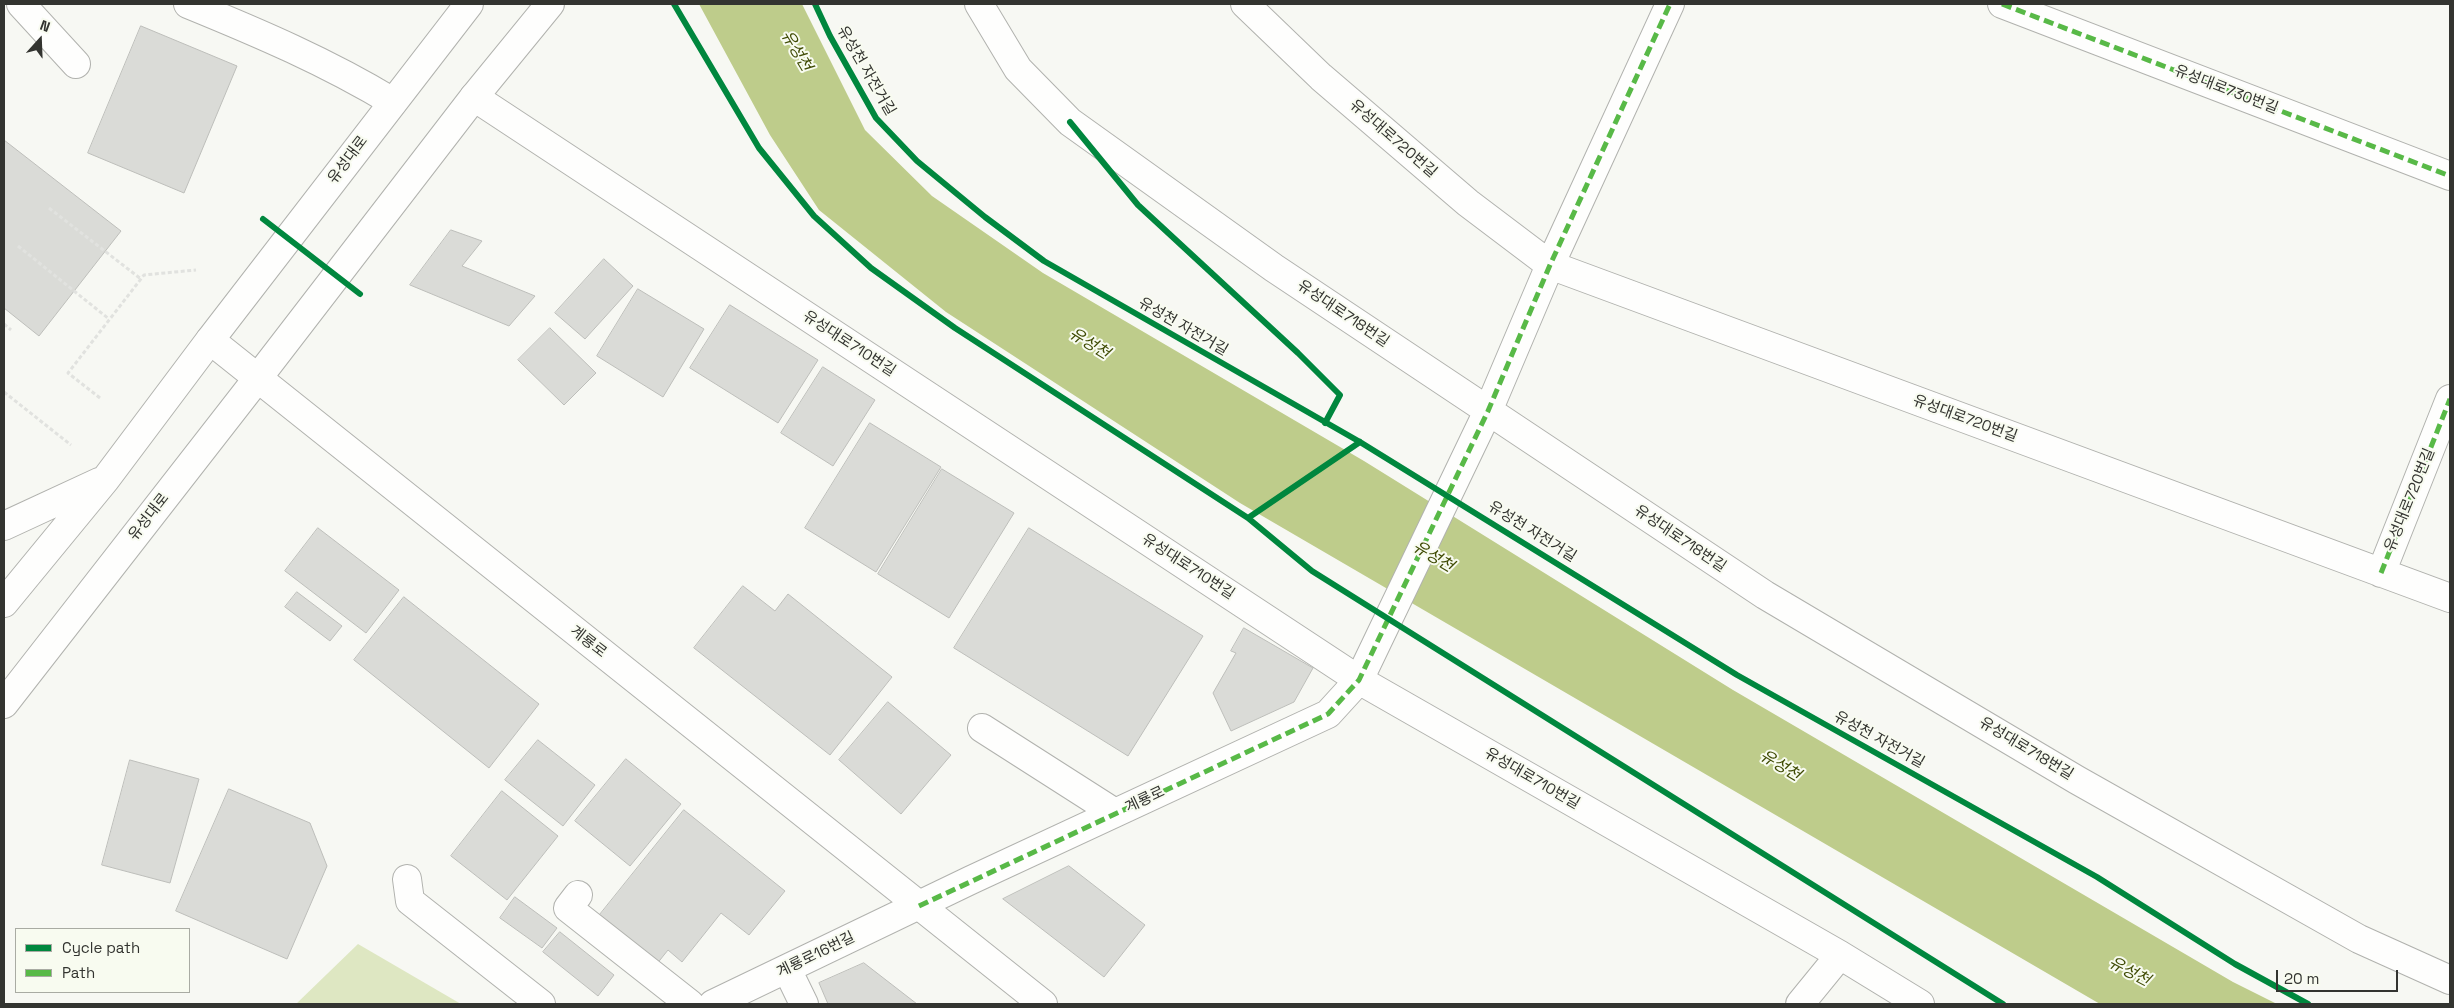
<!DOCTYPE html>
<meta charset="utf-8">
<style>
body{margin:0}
#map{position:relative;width:2454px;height:1008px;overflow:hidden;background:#f7f8f3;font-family:"Space Grotesk",sans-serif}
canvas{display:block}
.frame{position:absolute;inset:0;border:5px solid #333430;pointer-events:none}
.legend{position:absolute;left:15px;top:928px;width:175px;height:65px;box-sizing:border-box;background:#f8fbf0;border:1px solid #a9aba3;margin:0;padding:6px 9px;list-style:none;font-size:15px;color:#333430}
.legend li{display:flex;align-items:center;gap:10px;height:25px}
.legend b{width:25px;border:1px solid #a9aba3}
.north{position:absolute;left:15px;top:15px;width:50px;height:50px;-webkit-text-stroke:4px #f8fbf0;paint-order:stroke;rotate:20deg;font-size:14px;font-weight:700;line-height:20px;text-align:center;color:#333430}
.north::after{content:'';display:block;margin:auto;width:18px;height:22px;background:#333430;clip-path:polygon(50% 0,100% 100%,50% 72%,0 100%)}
.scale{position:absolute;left:2276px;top:970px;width:122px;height:22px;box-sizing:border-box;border:2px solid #333430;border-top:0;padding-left:6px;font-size:15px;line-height:18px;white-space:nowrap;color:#333430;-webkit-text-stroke:4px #f8fbf0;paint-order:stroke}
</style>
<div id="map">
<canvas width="2454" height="1008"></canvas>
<div class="frame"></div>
<ul class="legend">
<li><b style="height:6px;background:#00873e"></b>Cycle path</li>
<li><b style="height:6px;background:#58b947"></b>Path</li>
</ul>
<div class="north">N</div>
<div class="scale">20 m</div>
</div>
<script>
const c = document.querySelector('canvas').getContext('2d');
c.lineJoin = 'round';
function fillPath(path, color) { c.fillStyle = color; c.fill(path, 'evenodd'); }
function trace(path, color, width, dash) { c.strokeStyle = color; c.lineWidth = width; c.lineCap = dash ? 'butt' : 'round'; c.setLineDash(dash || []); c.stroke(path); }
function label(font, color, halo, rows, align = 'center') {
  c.font = font + ' "Space Grotesk","Noto Sans KR",sans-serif'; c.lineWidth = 4; c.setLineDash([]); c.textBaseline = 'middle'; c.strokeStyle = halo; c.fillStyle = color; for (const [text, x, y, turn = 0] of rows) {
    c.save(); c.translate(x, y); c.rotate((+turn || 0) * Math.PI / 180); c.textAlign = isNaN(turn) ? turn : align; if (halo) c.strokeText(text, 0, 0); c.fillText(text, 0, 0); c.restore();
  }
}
const green = new Path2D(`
 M358 944 461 1004H296Z`);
const water = new Path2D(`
 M699 4H802L865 130 932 196 1043 273 1364 461 1733 690 2233 982 2277 1004H2100L1240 503 946 312 819 210 770 135Z`);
const building = new Path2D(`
 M141 26 237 66 184 193 88 153Z
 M4 140 121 231 39 336 4 308Z
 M451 230 482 241 462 266 535 296 509 326 410 285Z
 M604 259 633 286 585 339 555 313Z
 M638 289 704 329 663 397 597 356Z
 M730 305 818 360 778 423 690 368Z
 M550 328 596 373 564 405 518 360Z
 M823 367 875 400 833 466 781 433Z
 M870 423 941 467 876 572 805 528Z
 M942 469 1014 513 949 618 878 574Z
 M318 528 399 590 366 633 285 571Z
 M1029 528 1203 636 1128 756 954 648Z
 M743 586 775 611 788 594 892 677 830 755 694 648Z
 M297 592 342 626 330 641 285 607Z
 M404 597 539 704 489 768 354 660Z
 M1244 628 1313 668 1294 702 1231 731 1213 693 1236 653 1231 651Z
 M888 702 951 755 901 814 839 760Z
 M538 740 595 785 563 826 505 780Z
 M626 759 681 804 630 866 575 821Z
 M130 760 199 779 170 883 102 865Z
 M229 789 310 823 327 866 287 959 176 911Z
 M502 791 558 836 507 900 451 856Z
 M684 810 785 891 749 935 721 913 682 962 668 950 656 965 598 917Z
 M1069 866 1145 925 1104 977 1003 899Z
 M515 897 557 928 542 948 500 918Z
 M560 932 614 975 598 996 543 952Z
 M864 963 917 1004H828L819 983Z`);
const path = new Path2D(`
 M49 208 141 279
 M18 246 109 319
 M4 324 11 330
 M4 392 71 445
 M100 398 68 373 144 275 196 270`);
const minor = new Path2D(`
 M21 4 76 64
 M188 4C259 33 327 62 393 102
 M979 4 1018 69 1070 122 1274 268 1765 595 2077 780 2359 939 2450 980
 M1245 4 1321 77 1468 203 1550 265 2450 598
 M2002 4 2450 176
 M474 97 1359 680 1840 955 1920 1004
 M4 526 99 482
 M2381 573 2450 399
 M4 603 105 480 210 340
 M4 704 257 379
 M982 728 1115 813
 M407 879 410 901 541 1004
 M578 895 568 908 690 1004
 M787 969 804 1004
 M713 1004 971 880 1328 714 1359 680 1488 411 1550 265 1670 4
 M1800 1004 1840 955`);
const major = new Path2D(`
 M469 4 210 340 1043 1004
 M257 379 474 97 550 4`);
const quiet = new Path2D(`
 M2002 4 2450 176
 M2381 573 2450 399
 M919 906 1328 714 1359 680 1488 411 1550 265 1670 4`);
const cycleway = new Path2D(`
 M674 4 759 148 814 216 871 268 955 328 1248 518 1312 571 2003 1004
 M815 4 830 36 876 118 917 161 985 217 1044 261 1360 442 1737 675 2097 877 2235 964 2308 1004
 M1070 122 1138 205 1298 353 1340 395 1325 423
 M263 219 360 294
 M1248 518 1360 442`);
const streetNames = [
 ["유성천 자전거길",866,71,60],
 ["유성대로730번길",2226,90,21],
 ["유성대로720번길",1393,139,41],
 ["유성대로",348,160,-53],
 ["유성대로718번길",1343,314,34],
 ["유성천 자전거길",1183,327,30],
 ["유성대로710번길",849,344,33],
 ["유성대로720번길",1965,419,20],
 ["유성대로720번길",2410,500,-68],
 ["유성대로",149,517,-52],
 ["유성천 자전거길",1532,532,32],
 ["유성대로718번길",1680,539,34],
 ["유성대로710번길",1188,567,33],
 ["계룡로",588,642,38],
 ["유성천 자전거길",1879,740,29],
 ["유성대로718번길",2026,749,31],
 ["유성대로710번길",1532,779,30],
 ["계룡로",1145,800,-25],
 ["계룡로16번길",816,955,-26]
];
const waterNames = [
 ["유성천",796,51,59],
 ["유성천",1089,344,32],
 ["유성천",1433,557,31],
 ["유성천",1780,766,31],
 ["유성천",2129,972,28]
];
fillPath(green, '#dee7c2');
fillPath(water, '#becc8b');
fillPath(building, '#dadbd7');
trace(building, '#bdbeba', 1);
trace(minor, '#b1b2ae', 30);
trace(major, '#b1b2ae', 30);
trace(path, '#e1e2df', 3, [4, 2.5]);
trace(minor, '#fefefd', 28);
trace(major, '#fefefd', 28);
trace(quiet, '#58b947', 5, [10, 5]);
trace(cycleway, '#00873e', 6);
label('15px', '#333430', '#f8fbf0', streetNames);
label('italic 16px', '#3f4b04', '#f8fbf0', waterNames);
</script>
